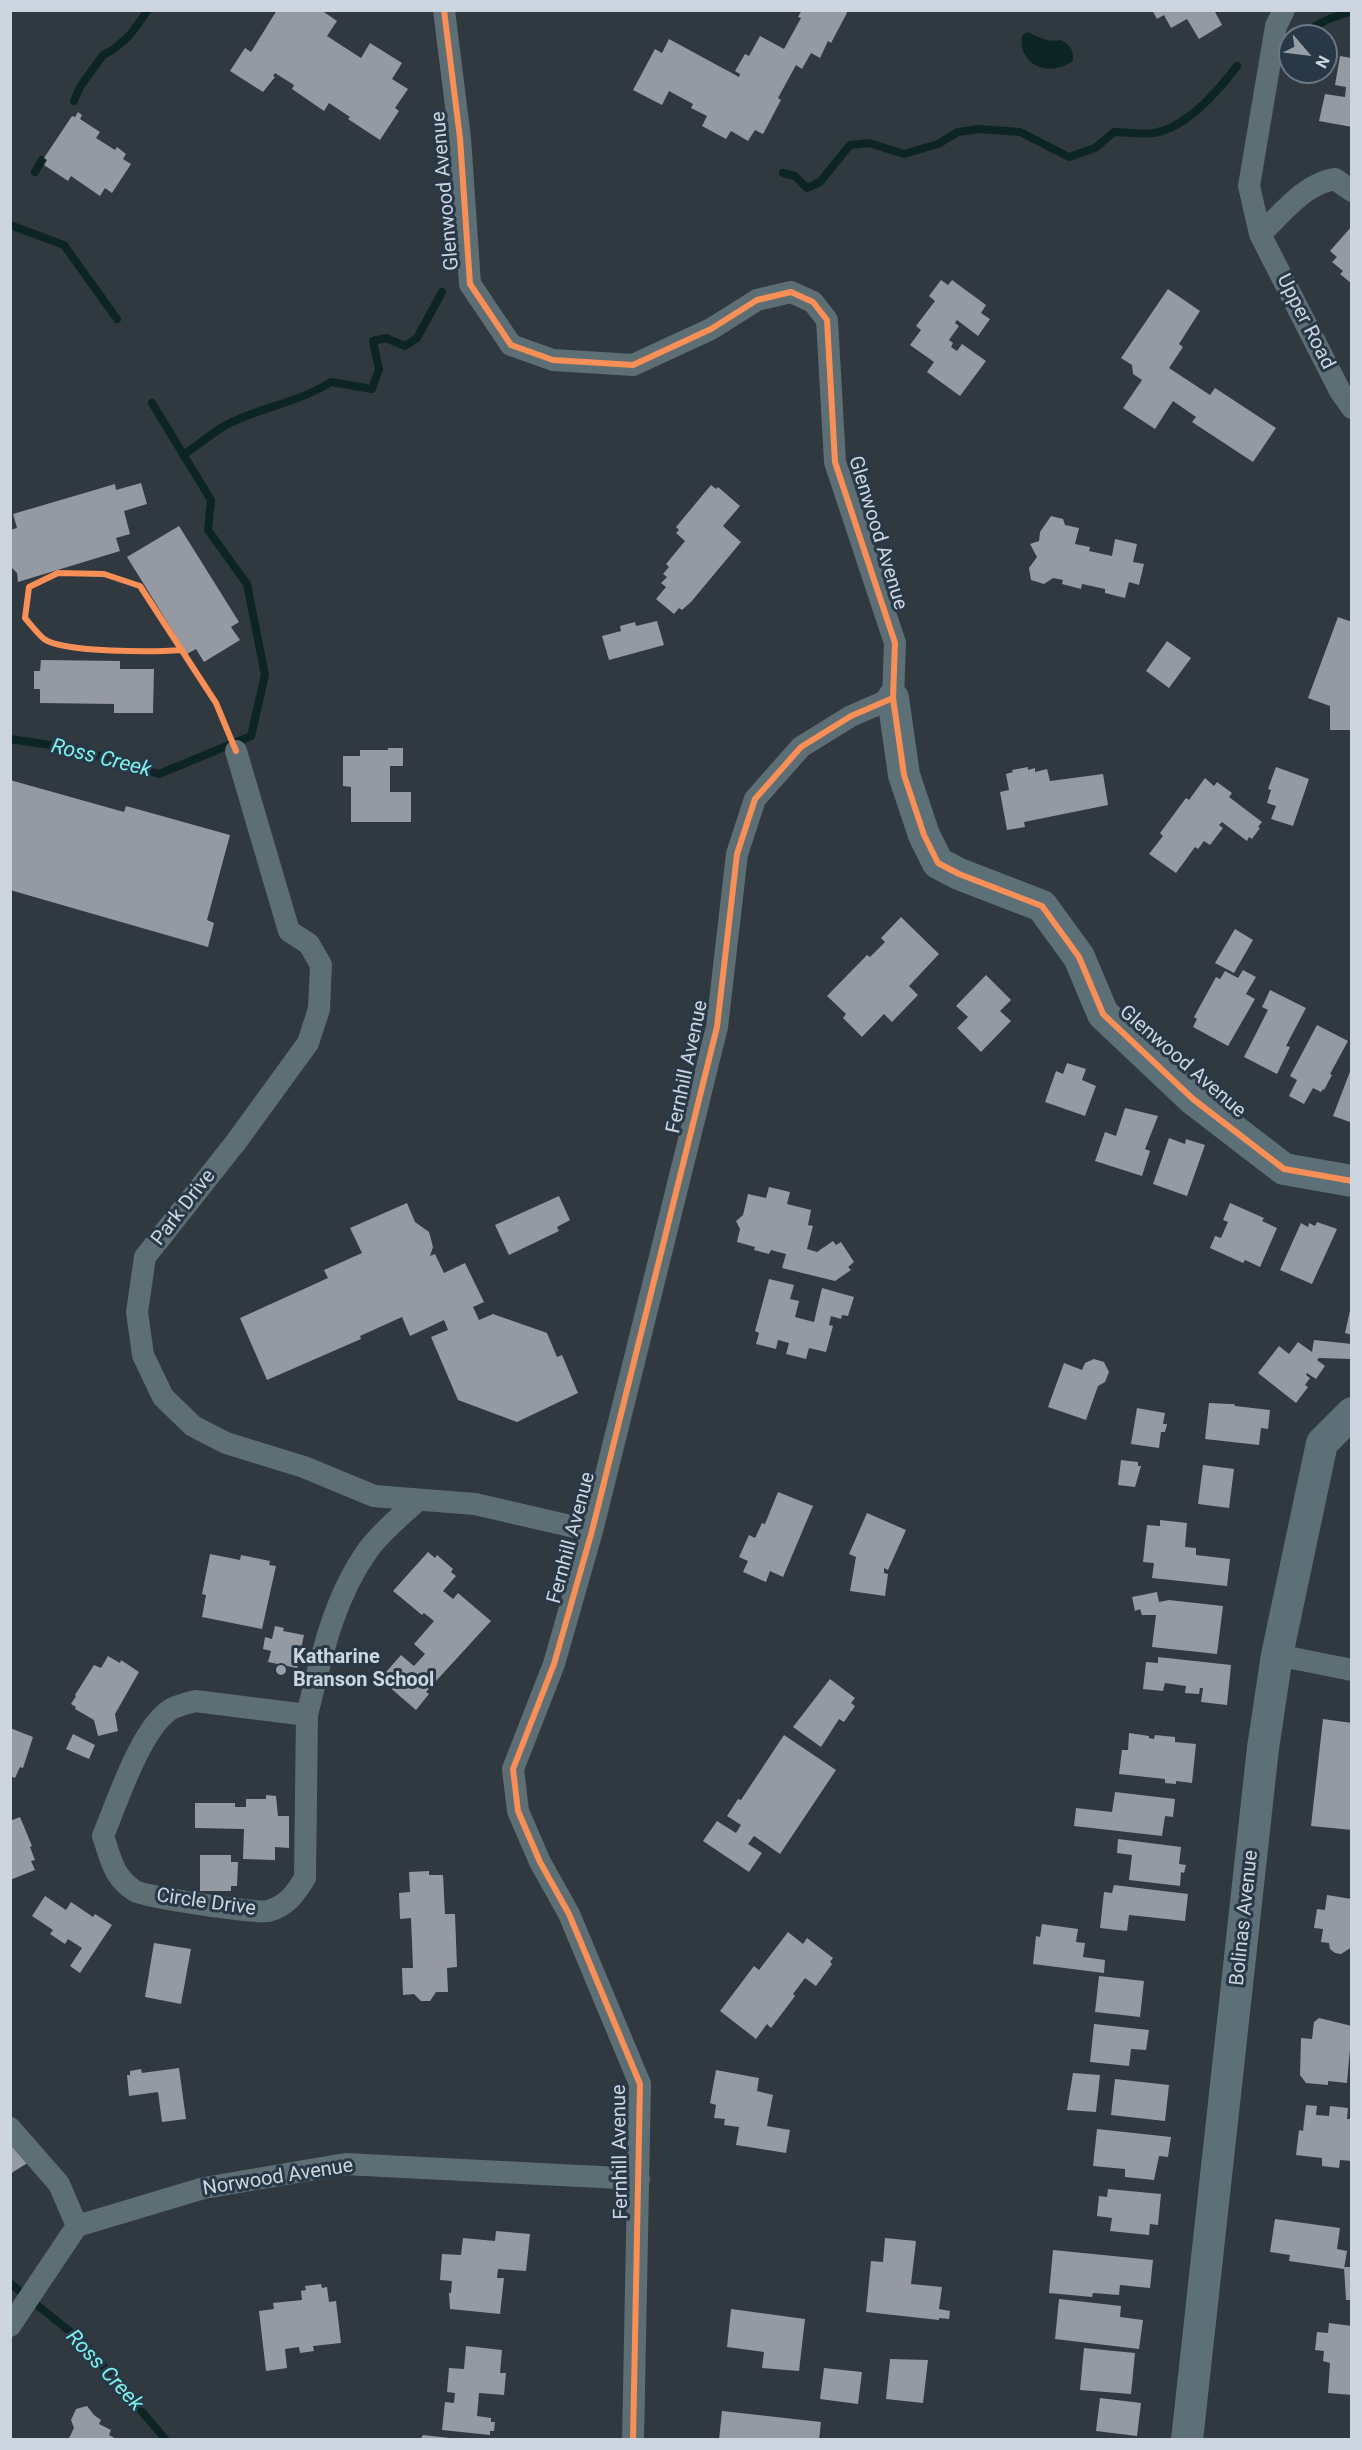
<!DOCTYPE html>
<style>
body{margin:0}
#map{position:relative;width:1362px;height:2450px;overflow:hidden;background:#303840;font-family:Roboto,sans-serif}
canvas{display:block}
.frame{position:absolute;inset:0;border:12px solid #cdd6e0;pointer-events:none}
.north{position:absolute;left:1278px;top:24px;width:60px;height:60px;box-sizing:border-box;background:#293847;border:2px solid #6b7784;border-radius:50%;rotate:118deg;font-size:16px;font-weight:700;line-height:24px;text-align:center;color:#cdd6e0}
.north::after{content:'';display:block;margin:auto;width:21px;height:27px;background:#969fa8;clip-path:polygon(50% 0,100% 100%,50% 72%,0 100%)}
</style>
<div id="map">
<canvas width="1362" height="2450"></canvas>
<div class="frame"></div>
<div class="north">N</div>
</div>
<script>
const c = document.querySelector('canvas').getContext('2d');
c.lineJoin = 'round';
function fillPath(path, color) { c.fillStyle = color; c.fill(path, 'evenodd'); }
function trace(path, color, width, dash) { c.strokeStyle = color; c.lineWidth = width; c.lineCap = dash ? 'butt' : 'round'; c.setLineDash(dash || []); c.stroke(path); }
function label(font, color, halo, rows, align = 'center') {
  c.font = font + ' Roboto,sans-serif'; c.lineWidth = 6; c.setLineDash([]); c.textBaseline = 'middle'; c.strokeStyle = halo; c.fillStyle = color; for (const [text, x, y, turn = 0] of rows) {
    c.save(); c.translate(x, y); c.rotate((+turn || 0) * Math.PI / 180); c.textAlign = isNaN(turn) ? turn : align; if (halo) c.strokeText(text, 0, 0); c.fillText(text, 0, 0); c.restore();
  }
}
const water = new Path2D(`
 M1027 32C1040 37 1047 43 1061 40 1070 45 1074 50 1073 61 1051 77 1018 67 1022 36Z`);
const stream = new Path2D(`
 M1295 36 1329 19 1352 11
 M74 101 80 87 103 55 114 49 130 35 148 10
 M35 172 42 160
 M783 173 795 176 807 188 820 182 850 145 869 143 904 154 938 144 958 132 979 129 1020 132 1069 157 1095 148 1114 132C1126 132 1141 135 1153 133 1185 129 1218 91 1237 66
 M10 225 64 245 117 319
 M183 455C198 445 211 434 226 425 260 407 298 403 331 382L372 389 379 369 373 341 386 338 405 346 417 338 442 292
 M10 739 78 749 159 774 251 736 265 675 247 584 208 530 211 500 152 403
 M10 2283 83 2342 166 2440`);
const building = new Path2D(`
 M277 10H321L337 21 327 36 361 58 370 43 402 63 392 79 408 89 395 108 399 111 380 140 348 119 350 117 329 103 324 111 292 89 294 85 275 73 273 76 275 77 263 92 230 71 245 48 251 52Z
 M802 10H845L847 13 831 43 828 41 820 58 811 53 802 69 796 65 778 98 781 100 763 134 755 130 748 141 731 131 726 139 702 126 707 116 691 108 693 104 669 91 662 105 633 90 655 49 662 53 669 39 739 77 740 74 735 71 745 54 749 56 760 36 784 49 801 18 798 17Z
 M1152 10H1214L1222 25 1199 39 1187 19 1171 28 1164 15 1157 19Z
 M1340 56 1352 58V127L1319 121 1325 94 1345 97 1346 87 1335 85Z
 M78 112 82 115 80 119 100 132 96 138 115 150 117 147 126 154 123 159 131 164 112 193 105 188 100 196 71 176 68 181 44 165 47 160 44 158 72 116 75 117Z
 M1352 226V284L1340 274 1343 271 1332 262 1337 257 1330 251Z
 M941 280 948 285 952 280 986 305 981 313 990 319 978 336 957 320 955 323 959 326 949 340 953 343 951 347 957 351 962 344 986 361 960 396 927 372 934 362 910 345 921 330 916 326 935 301 929 296Z
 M1168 289 1200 311 1179 344 1183 347 1169 368 1210 395 1215 388 1276 428 1253 462 1192 422 1196 417 1173 401 1155 429 1123 408 1142 380 1133 374 1132 365 1121 358Z
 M141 483 147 504 124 511 130 534 116 538 120 551 18 582 17 573 10 566V530L17 528 13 514 115 484 116 490Z
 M711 485 716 489 718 487 740 506 723 526 741 542 691 602 682 610 679 608 674 614 656 599 666 587 661 583 667 577 663 574 669 567 666 564 685 541 676 533 679 530 676 527Z
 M1051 516 1063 519 1065 525 1079 528 1075 544 1090 547 1089 551 1112 556 1115 539 1137 544 1133 562 1144 564 1139 585 1129 582 1125 598 1105 593V589L1082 584 1081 589 1062 584 1063 580 1053 578 1044 584 1031 580 1029 568 1037 557 1030 544 1039 541 1040 532Z
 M179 526 239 622 231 627 240 640 204 662 196 649 187 654 127 557Z
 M1338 617 1352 622V730H1330V706L1308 698Z
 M657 621 664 645 609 660 602 636 621 631 620 626 635 622 636 626Z
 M1167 641 1191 658 1169 688 1146 671Z
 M41 660 120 661V669H154L153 713H114V704L40 703V689H34V671H40Z
 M388 748H403V766H390V792H411V822H351V787L343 786V756H360V750H388Z
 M1028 767V770L1035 768V772L1047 769 1050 781 1103 774 1108 805 1024 822 1025 827 1007 830 1000 792 1009 790 1006 774 1013 772 1012 770Z
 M1276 767 1309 779 1293 826 1271 819 1276 806 1267 803 1271 790 1268 789Z
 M1205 778 1214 786 1217 782 1232 793 1229 797 1262 822 1258 827 1260 828 1252 839 1249 837 1247 841 1222 822 1219 825 1223 828 1210 845 1204 841 1198 849 1195 847 1176 873 1149 854 1163 836 1160 833 1186 798 1189 800Z
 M10 780 124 812 126 806 230 835 207 920 214 923 208 947 10 890Z
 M901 917 939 954 909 986 918 995 892 1022 884 1014 862 1037 843 1018 846 1014 827 996 867 955 870 957 885 942 881 938Z
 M1235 929 1253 940 1234 973 1215 963Z
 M1243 970 1256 977 1246 994 1255 999 1228 1046 1193 1027 1197 1019 1194 1017 1216 977 1220 979 1225 971 1238 978Z
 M986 975 1011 1000 1000 1011 1011 1021 981 1052 957 1028 968 1017 956 1006Z
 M1270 990 1306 1008 1286 1046 1290 1047 1277 1074 1244 1057 1268 1010 1262 1007Z
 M1317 1025 1348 1041 1330 1074 1332 1075 1324 1090 1323 1089 1321 1092 1313 1088 1304 1104 1289 1096 1297 1080 1290 1076Z
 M1067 1063 1086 1069 1082 1080 1096 1086 1085 1116 1045 1102 1056 1071 1063 1074Z
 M1351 1069 1352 1117 1350 1122 1333 1116Z
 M1125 1108 1158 1116 1145 1149 1150 1151 1142 1176 1095 1161 1105 1132 1116 1136Z
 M1169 1138 1185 1144 1186 1139 1205 1145 1187 1196 1153 1184Z
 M769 1187 790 1192 787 1204 811 1210 808 1225 813 1226 807 1249 817 1252 833 1241 836 1245 841 1242 854 1262 848 1267 851 1270 835 1281 782 1268 786 1254 771 1250 769 1254 754 1250 755 1247 737 1242 740 1229 736 1221 743 1215 748 1194 766 1198Z
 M559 1196 570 1220 557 1227 559 1231 509 1255 495 1225Z
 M407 1203 415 1222 429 1232 433 1247 430 1256 435 1254 444 1273 465 1263 484 1302 473 1307 479 1320 493 1314 547 1333 557 1357 562 1355 578 1393 517 1422 458 1400 431 1337 448 1330 444 1320 410 1336 402 1317 360 1336 361 1339 267 1380 240 1318 328 1278 324 1270 362 1253 350 1228Z
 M1230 1203 1264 1218 1262 1221 1277 1228 1260 1267 1245 1260 1243 1263 1210 1248 1215 1236 1221 1238 1228 1222 1223 1220Z
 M1317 1222 1337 1229 1312 1284 1280 1270 1301 1223 1308 1227 1309 1223 1315 1226Z
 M769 1279 794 1285 790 1299 799 1301 795 1317 814 1322 822 1288 854 1297 848 1316 842 1315 841 1319 831 1316 829 1325 833 1326 826 1352 809 1348 806 1359 786 1354 789 1343 778 1340 776 1349 756 1344 759 1333 755 1331Z
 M1351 1306H1352V1335L1345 1333Z
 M1314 1340 1352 1344V1359L1319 1358 1317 1360 1325 1366 1316 1379 1307 1373 1306 1375 1310 1378 1305 1385 1308 1387 1296 1403 1258 1373 1279 1346 1289 1354 1298 1342 1312 1352Z
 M1094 1359 1104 1362 1109 1372 1105 1382 1098 1386 1086 1420 1048 1407 1064 1363 1082 1370 1085 1363Z
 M1209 1403 1229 1404H1234L1235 1406 1270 1410 1268 1429 1261 1428 1259 1445 1205 1439Z
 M1137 1408 1165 1413 1163 1424H1167L1165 1432H1161L1159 1448 1131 1444Z
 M1121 1460 1138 1462V1466H1141L1135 1487 1118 1485Z
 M1203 1465 1234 1469 1229 1508 1198 1504Z
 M778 1492 813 1506 783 1577 770 1571 766 1582 743 1572 748 1561 739 1557 749 1535 755 1538 762 1523 765 1524Z
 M867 1513 906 1530 888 1570 884 1568V1573L888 1574 885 1596 850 1591 856 1557 849 1554Z
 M1160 1520 1187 1523 1185 1547 1196 1548V1555L1230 1559 1227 1586 1152 1578 1154 1563 1143 1562 1147 1525 1160 1526Z
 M428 1552 435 1558 437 1555 453 1569 451 1572 456 1576 443 1591 453 1599 458 1593 491 1621 426 1692 429 1694 416 1710 380 1679 401 1655 414 1666 425 1654 414 1644 434 1621 424 1613 422 1615 393 1591Z
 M210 1554 240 1560 241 1555 270 1561 269 1565 276 1566 262 1629 202 1617 206 1595 202 1594Z
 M1157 1592 1159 1602 1169 1600 1223 1606 1217 1654 1152 1647 1156 1615H1142L1140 1609 1135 1611 1132 1597Z
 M275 1626 284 1628 283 1631 304 1635 297 1668 268 1662 271 1651 263 1649 265 1637 272 1639Z
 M108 1656 120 1663 121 1660 139 1672 115 1714 118 1731 98 1736 94 1720 75 1709 76 1707 71 1704 76 1696 75 1695 94 1665 101 1668Z
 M1158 1657 1231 1665 1227 1705 1201 1702 1203 1688H1200L1199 1694 1185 1693 1186 1686 1165 1683 1163 1691 1143 1689 1146 1662 1158 1663Z
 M830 1679 855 1698 851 1703 855 1706 844 1722 839 1719 821 1747 793 1727Z
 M1323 1719 1352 1723V1830L1311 1826Z
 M10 1728 33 1737 23 1768 20 1767 15 1778 10 1776Z
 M1129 1733 1149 1736V1738L1154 1739 1155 1735 1175 1737V1742L1196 1744 1192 1783 1176 1781V1784L1165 1783V1779L1119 1774 1122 1750H1128Z
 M73 1734 95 1745 89 1759 66 1749Z
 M784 1735 836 1770 780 1854 754 1836 748 1844 762 1853 749 1872 703 1841 717 1821 736 1833 741 1825 727 1816 738 1799 741 1800Z
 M1115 1792 1175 1799 1173 1817 1165 1816 1162 1836 1074 1826 1076 1808 1112 1812Z
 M266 1795 276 1796 278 1816H289V1848L275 1847V1860L243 1859 244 1829 195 1828V1803H235V1807H246V1799H266Z
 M20 1817 32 1846 30 1847 35 1860 31 1861 35 1870 10 1880V1821Z
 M1118 1839 1181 1847 1179 1864 1186 1865 1184 1873 1181 1872 1180 1886 1129 1880 1132 1855 1117 1853Z
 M200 1855H231V1862H238L237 1886H231V1891H200Z
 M429 1871V1875H443L445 1914H455L457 1967 447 1968 448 1992H436L430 2001H421L414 1994 403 1995 402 1968H413L411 1918 400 1919 399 1893 410 1892 409 1872Z
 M1114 1885 1188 1894 1185 1921 1129 1915 1127 1931 1100 1928 1104 1892 1112 1893Z
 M1327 1895 1352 1899V1947L1341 1954 1335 1953 1330 1949 1329 1943 1321 1942 1323 1929 1314 1928 1317 1909 1325 1910Z
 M45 1896 66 1910 71 1902 93 1917 95 1914 112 1925 80 1973 70 1966 82 1948 68 1939 65 1944 50 1934 53 1930 32 1916Z
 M1042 1924 1078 1929 1076 1942 1085 1943 1083 1957 1105 1960 1104 1973 1033 1964 1036 1936 1040 1937Z
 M788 1932 803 1944 807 1938 833 1958 830 1962 832 1964 816 1986 805 1978 793 1994 795 1996 771 2028 767 2024 756 2039 720 2011 754 1966 759 1970Z
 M154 1943 191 1949 181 2004 145 1997Z
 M1099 1976 1144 1981 1140 2017 1095 2012Z
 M1319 2018 1352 2026 1347 2083 1328 2081V2085L1306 2083 1300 2075 1301 2038 1312 2039 1314 2022Z
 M1094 2024 1149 2030 1146 2050 1131 2049 1129 2066 1090 2062Z
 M179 2068 186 2119 162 2122 158 2092 129 2096 127 2075H130V2071L141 2069 142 2073Z
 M716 2070 759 2078 757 2091 773 2095 767 2126 790 2130 786 2153 736 2145 739 2127 724 2125 725 2119 714 2118 716 2105 710 2103Z
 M1073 2073 1100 2075 1096 2112 1067 2110Z
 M1115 2079 1169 2085 1165 2121 1111 2115Z
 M1306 2105 1317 2106 1316 2115 1329 2116 1330 2106 1348 2108 1347 2119H1352V2161L1340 2160 1339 2168 1322 2166V2158L1296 2155 1299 2130 1303 2131Z
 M1097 2129 1171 2137 1168 2157 1159 2156 1154 2180 1125 2177V2169L1093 2166Z
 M10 2135 29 2162 10 2174Z
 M1108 2189 1161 2194 1158 2225 1150 2224 1149 2235 1110 2231 1112 2218 1097 2216 1099 2196 1107 2197Z
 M1275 2219 1340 2228 1337 2249 1347 2251 1344 2269 1289 2261 1290 2255 1270 2252Z
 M496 2231 530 2234 526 2271 498 2269 497 2278H504L500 2314 450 2309 449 2293H451L452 2281 440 2280 442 2254 461 2255 463 2238 495 2241Z
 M885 2238 916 2241 911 2284 942 2287 939 2309 950 2311 949 2319 939 2318V2320L866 2312 871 2261 883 2262Z
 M1053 2250 1153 2260 1150 2288 1120 2285 1119 2295 1093 2293 1092 2297 1049 2293Z
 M1344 2267H1352V2300H1346Z
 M321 2284 322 2288 327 2287 329 2302 336 2301 341 2343 313 2346 314 2351 300 2353 299 2347 285 2349 287 2368 266 2371 259 2311 274 2309 273 2303 302 2300 301 2291 306 2290 305 2286Z
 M1059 2299 1121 2306 1120 2317 1143 2320 1139 2349 1055 2339Z
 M731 2309 805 2319 799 2371 762 2368 764 2352 727 2347Z
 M1329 2323 1352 2326V2395L1328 2393 1330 2363 1323 2361 1324 2351 1315 2350 1317 2332 1328 2333Z
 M466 2346 502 2350 500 2373H506L504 2395 479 2393 477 2416 491 2418V2422H495L494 2431H490V2435L442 2430 445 2402 454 2403 455 2393 447 2392 449 2368 464 2369Z
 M1084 2348 1135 2353 1131 2394 1080 2390Z
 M890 2359 928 2360 923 2403 886 2399Z
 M824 2368 862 2372 858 2404 820 2399Z
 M1100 2398 1141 2403 1137 2436 1096 2431Z
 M87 2406 94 2415 101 2420 99 2424 111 2430 109 2435 118 2440H68L74 2428 71 2420 76 2409Z
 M722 2411 821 2422 819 2440H719Z
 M423 2435 450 2438V2440H420Z`);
const street = new Path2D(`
 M444 10 460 138 470 284 511 345 553 360 633 365 711 329 757 300 791 292 813 302 827 320 835 462 895 643 893 698 851 716 801 747 755 799 737 854 717 1027 592 1531 554 1664 513 1769 518 1811 540 1862 569 1914 640 2084 633 2440
 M1284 10 1276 26 1249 186 1260 234 1340 391 1352 408
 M1260 234C1282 214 1305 183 1335 179L1352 191
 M236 751 289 931 309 944 321 965 319 1009 308 1043 236 1142 145 1257 137 1312 143 1355 163 1397 193 1426 226 1443 304 1467 374 1496 475 1504 592 1531
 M1277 1655 1352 1670
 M195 1701 307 1715 305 1878C295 1894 287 1906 268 1911 258 1914 145 1897 135 1891 113 1877 111 1859 103 1836 116 1805 142 1724 173 1708 180 1705 188 1703 195 1701Z
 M307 1715C321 1658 333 1599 368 1550 381 1532 401 1516 417 1501
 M10 2128 59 2184 77 2226
 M10 2326 77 2226 204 2188 345 2164 639 2179`);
const secondary = new Path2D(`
 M893 698 904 775 924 835 938 863 959 874 1042 906 1079 957 1103 1014 1193 1099 1284 1169 1352 1181
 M1187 2440 1263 1748 1277 1655 1322 1443 1352 1413`);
const cycleway = new Path2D(`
 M444 10 460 138 470 284 511 345 553 360 633 365 711 329 757 300 791 292 813 302 827 320 835 462 895 643 893 698 904 775 924 835 938 863 959 874 1042 906 1079 957 1103 1014 1193 1099 1284 1169 1352 1181
 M182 650C156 652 64 653 44 639 37 633 31 625 25 618L29 587 58 573 104 574 140 586 216 703 236 751
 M633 2440 640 2084 569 1914 540 1862 518 1811 513 1769 554 1664 592 1531 717 1027 737 854 755 799 801 747 851 716 893 698`);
const markers = [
 [281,1670,6,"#969fa8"]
];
const streetNames = [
 ["Glenwood Avenue",446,191,-95],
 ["Upper Road",1305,322,63],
 ["Glenwood Avenue",877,533,73],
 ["Glenwood Avenue",1182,1062,41],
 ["Fernhill Avenue",688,1067,-78],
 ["Park Drive",184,1208,-52],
 ["Fernhill Avenue",572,1538,-75],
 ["Circle Drive",206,1903,8],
 ["Bolinas Avenue",1245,1918,-84],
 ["Fernhill Avenue",621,2152,-91],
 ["Norwood Avenue",278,2178,-9]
];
const poiNames = [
 ["Katharine",293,1658],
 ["Branson School",293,1681]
];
const waterNames = [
 ["Ross Creek",101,759,14],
 ["Ross Creek",104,2371,47]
];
fillPath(water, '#0d2424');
trace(stream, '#0d2424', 8);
fillPath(building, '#9599a2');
trace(street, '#5d6e75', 22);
trace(secondary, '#5d6f77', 32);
trace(cycleway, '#f78f57', 6);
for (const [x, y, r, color] of markers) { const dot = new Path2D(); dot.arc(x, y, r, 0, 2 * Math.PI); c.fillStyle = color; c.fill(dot); trace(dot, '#293847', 2); }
label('20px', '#cdd6e0', '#293847', streetNames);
label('bold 20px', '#cdd6e0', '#293847', poiNames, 'left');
label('italic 21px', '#7cf1ed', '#293847', waterNames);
</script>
